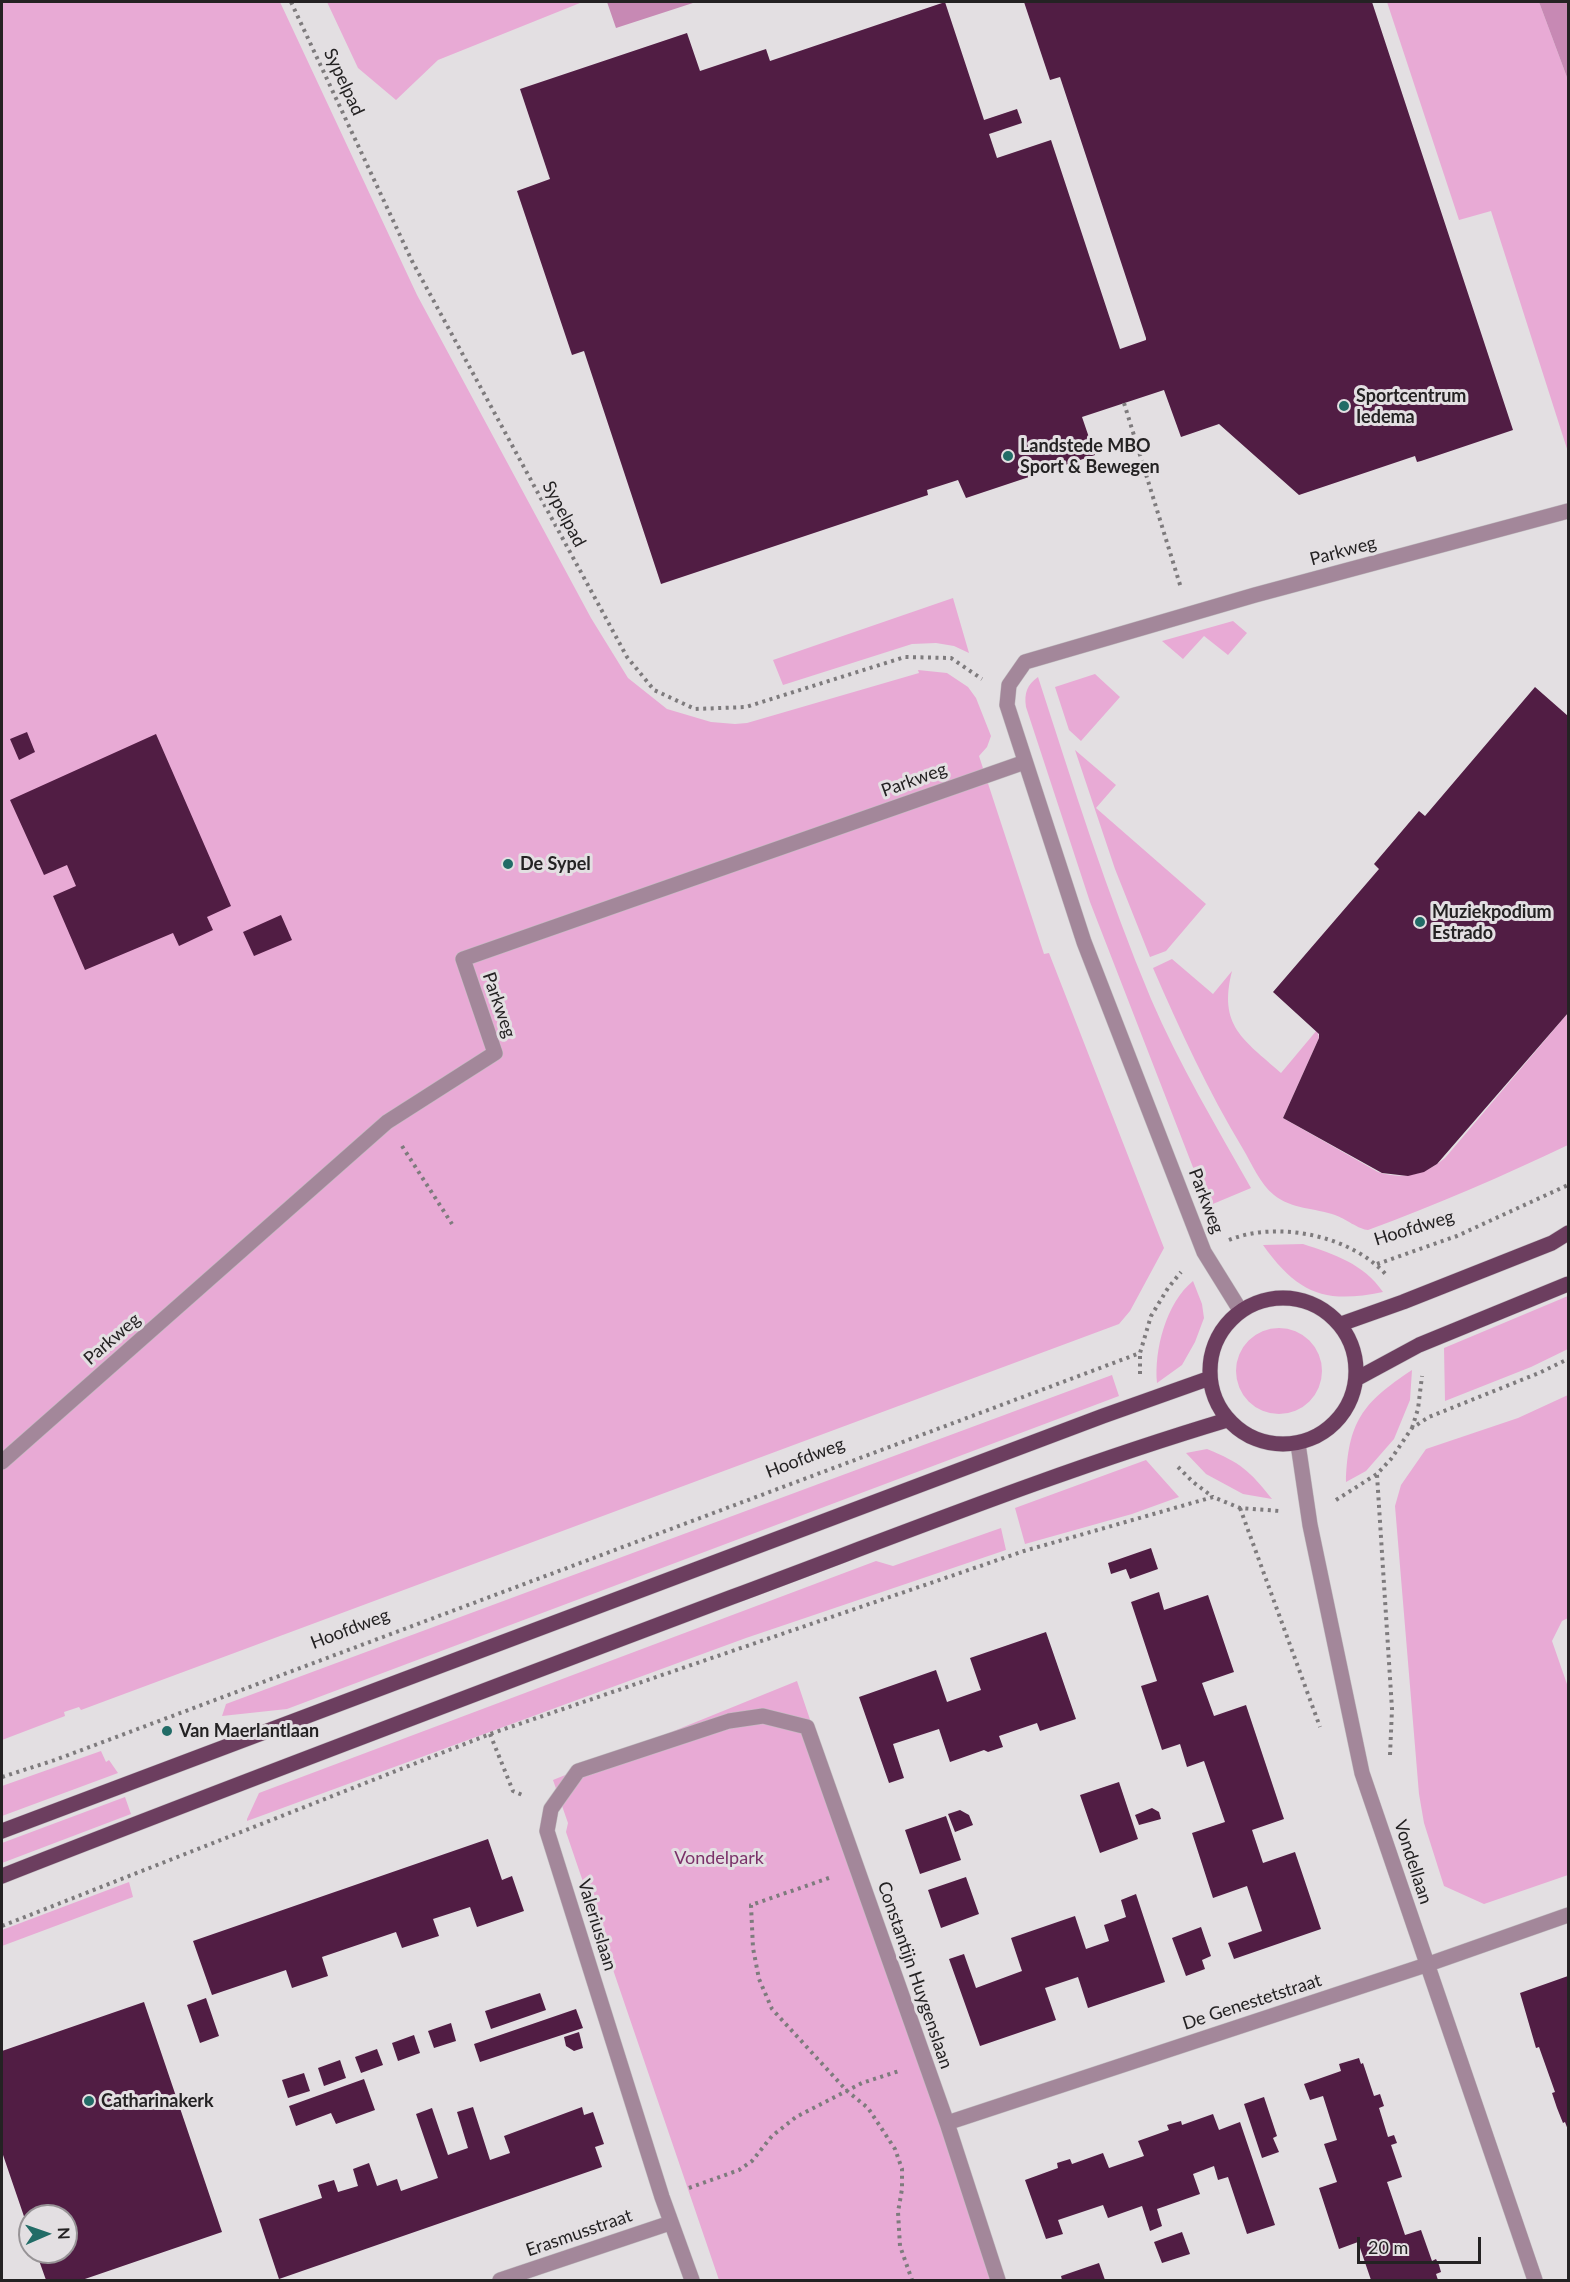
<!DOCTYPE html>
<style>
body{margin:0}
#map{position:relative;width:1570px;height:2282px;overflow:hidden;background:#e3dfe2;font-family:Lato,sans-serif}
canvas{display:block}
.frame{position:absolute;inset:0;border:3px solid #242223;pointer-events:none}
.north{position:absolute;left:18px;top:2204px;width:60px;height:60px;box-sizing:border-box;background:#e3dfe2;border:2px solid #979396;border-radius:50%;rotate:88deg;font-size:16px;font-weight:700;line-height:24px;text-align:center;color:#242223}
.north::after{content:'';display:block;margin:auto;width:21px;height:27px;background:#226c67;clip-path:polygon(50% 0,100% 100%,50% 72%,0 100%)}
.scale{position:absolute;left:1357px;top:2237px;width:124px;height:27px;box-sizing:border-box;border:3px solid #242223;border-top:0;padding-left:8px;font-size:18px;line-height:21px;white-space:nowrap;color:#242223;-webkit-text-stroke:4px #e3dfe2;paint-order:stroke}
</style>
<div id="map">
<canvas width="1570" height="2282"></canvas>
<div class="frame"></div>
<div class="north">N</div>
<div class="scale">20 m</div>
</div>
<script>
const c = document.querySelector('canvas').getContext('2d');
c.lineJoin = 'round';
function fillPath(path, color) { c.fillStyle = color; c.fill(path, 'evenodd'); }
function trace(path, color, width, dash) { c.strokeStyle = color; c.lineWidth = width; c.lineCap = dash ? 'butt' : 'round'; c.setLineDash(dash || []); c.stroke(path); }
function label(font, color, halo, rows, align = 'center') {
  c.font = font + ' Lato,sans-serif'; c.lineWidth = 6; c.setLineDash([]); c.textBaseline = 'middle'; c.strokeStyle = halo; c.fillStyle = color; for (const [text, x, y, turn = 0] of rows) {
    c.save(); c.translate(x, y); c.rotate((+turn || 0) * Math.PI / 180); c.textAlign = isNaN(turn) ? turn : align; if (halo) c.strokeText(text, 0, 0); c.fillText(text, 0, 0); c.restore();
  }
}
const green = new Path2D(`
 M2 2H280L417 295 591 618 628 678 667 709 711 722 735 724 747 723 919 673 918 670 947 673 968 687 976 698 991 736 987 747 979 756 1044 954 1049 953 1164 1248 1130 1311 1119 1324 81 1710 79 1707 64 1712 65 1716 2 1740Z
 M327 2H580V3L438 60 396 100 358 68Z
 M1387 2H1539L1568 80V452L1491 211 1459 220Z
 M953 598 969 653 954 646 936 643 912 644 783 685 773 660Z
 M1233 621 1247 633 1228 655 1204 636 1183 659 1162 641Z
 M1095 674 1120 697 1081 741 1069 730 1055 687Z
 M1038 677C1073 785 1107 894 1151 999 1179 1064 1216 1126 1251 1188L1208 1206 1090 902 1026 707C1024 693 1027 685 1038 677Z
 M1075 750 1116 785 1096 808 1206 904 1166 951 1150 957 1115 869Z
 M1172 959 1213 994 1232 971C1218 1026 1243 1039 1281 1073L1317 1030 1319 1038 1283 1118 1378 1172C1403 1180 1425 1175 1445 1158L1568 1013V1145C1503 1176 1436 1205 1368 1230 1360 1230 1344 1218 1335 1215 1315 1208 1291 1209 1274 1195 1260 1184 1252 1164 1243 1149 1208 1091 1180 1030 1153 968Z
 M1303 1244C1334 1254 1364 1264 1383 1292 1325 1304 1298 1294 1263 1245Z
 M1193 1281 1202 1304 1204 1318 1195 1342 1182 1365 1157 1383C1154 1350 1166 1303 1193 1281Z
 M1568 1296V1349L1531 1367 1445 1401 1444 1348Z
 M1236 1371a43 43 0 1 1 86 0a43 43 0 1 1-86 0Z
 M1412 1370 1410 1400 1394 1439 1366 1471 1346 1482C1348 1422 1362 1403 1412 1370Z
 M1112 1375 1119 1396 287 1709 222 1716 226 1704Z
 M1568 1395V1618L1562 1621 1552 1641 1568 1687V1875L1484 1904 1444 1886 1424 1823 1419 1794 1395 1506 1401 1485 1426 1449 1518 1418Z
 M1207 1449C1241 1463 1249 1470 1272 1499L1243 1494 1206 1474 1186 1453Z
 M1146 1460 1179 1497 1132 1514 1025 1544 1015 1508Z
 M1001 1528 1006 1550 746 1638 247 1821V1819L259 1793 876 1561 893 1566Z
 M797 1681 999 2280H719L566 1832 568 1823 553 1780Z
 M101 1751 106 1762 109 1760 118 1773 2 1816V1786Z
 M125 1797 131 1814 2 1863V1843Z
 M129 1882 133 1897 2 1946V1930Z`);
const water = new Path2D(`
 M607 2H696L616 28Z
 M1539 2H1568V80Z`);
const building = new Path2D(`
 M945 2 984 120 1017 109 1022 123 989 134 997 158 1051 140 1120 349 1146 340V338L1060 77 1050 80 1024 2H1372L1513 430 1421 461 1417 462 1415 456 1299 495 1219 424 1181 437 1164 390 1082 417 1095 455 966 498 958 480 927 490 928 495 661 584 584 351 572 355 517 191 550 179 520 89 687 33 700 71 766 49 770 61Z
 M1535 687 1568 716V1013L1437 1164 1424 1172 1408 1176 1382 1173 1283 1118 1319 1038V1034L1273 992 1379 869 1374 864 1419 811 1425 816Z
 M27 732 35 752 19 760 10 739Z
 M156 734 231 906 207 917 213 930 179 946 173 933 85 970 53 896 76 886 67 865 44 875 10 800Z
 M281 915 292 940 254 956 243 932Z
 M1151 1548 1158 1569 1130 1579 1126 1569 1111 1574 1108 1563Z
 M1159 1592 1164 1610 1208 1595 1234 1672 1202 1683 1214 1716 1246 1705 1284 1819 1252 1830 1263 1863 1295 1852 1321 1929 1234 1959 1228 1943 1262 1931 1247 1886 1213 1898 1192 1833 1225 1822 1204 1761 1187 1767 1180 1744 1162 1750 1141 1686 1157 1681 1131 1602Z
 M1046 1632 1076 1719 1040 1731 1037 1723 999 1736 1003 1747 988 1752 984 1750 950 1762 939 1729 893 1744 904 1778 889 1783 859 1697 936 1670 947 1702 981 1690 970 1658Z
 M1119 1782 1138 1839 1100 1853 1080 1795Z
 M1152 1808 1159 1812 1161 1819 1139 1825 1135 1815Z
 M960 1810 969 1815 973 1825 955 1832 948 1814Z
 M946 1816 961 1860 920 1874 905 1830Z
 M488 1839 502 1880 512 1876 524 1911 477 1927 470 1907 433 1919 439 1936 402 1948 396 1932 322 1957 328 1976 292 1988 286 1970 212 1995 193 1941Z
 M966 1877 979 1914 941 1928 928 1890Z
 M1136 1894 1165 1982 1088 2008 1078 1977 1045 1988 1056 2020 980 2046 949 1959 964 1954 976 1988 1022 1971 1011 1938 1075 1916 1086 1949 1109 1941 1104 1925 1126 1917 1121 1900Z
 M1201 1927 1211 1956 1202 1960 1205 1969 1186 1976 1172 1938Z
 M1568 1976V2130L1565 2122 1563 2123 1557 2108 1552 2093 1555 2092 1539 2047 1536 2048 1520 1993Z
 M540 1993 546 2010 491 2029 485 2011Z
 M206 1998 219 2036 200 2043 187 2005Z
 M144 2002 222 2232 82 2280H46L36 2252H66V2216H30V2234L2 2152V2051Z
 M576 2009 583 2028 480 2062 474 2044Z
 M451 2023 456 2041 434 2048 428 2031Z
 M579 2032 583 2048 574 2051 566 2046 564 2037Z
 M414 2035 420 2053 398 2061 392 2043Z
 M377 2049 383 2065 361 2073 355 2057Z
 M1359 2058 1361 2064 1363 2063 1374 2096 1380 2094 1384 2106 1379 2108 1388 2137 1394 2135 1397 2143 1391 2145 1402 2177 1387 2182 1405 2235 1421 2230 1432 2261 1436 2259 1439 2265 1441 2272 1436 2274 1438 2280H1371L1358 2242 1339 2249 1319 2188 1337 2182 1324 2144 1337 2140 1323 2096 1310 2100 1304 2084 1341 2071 1339 2064Z
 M340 2060 346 2078 324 2086 318 2068Z
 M304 2073 310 2091 288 2098 282 2080Z
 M364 2079 375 2110 336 2124 331 2113 296 2126 289 2106Z
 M1264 2097 1277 2136 1273 2138 1279 2152 1262 2158 1244 2104Z
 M473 2107 490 2160 510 2153 504 2136 582 2107 584 2115 593 2112 604 2144 595 2147 602 2167 279 2279 259 2219 322 2198 318 2185 334 2180 338 2192 358 2186 353 2169 369 2163 377 2186 397 2179 401 2191 438 2178 416 2114 432 2108 448 2155 468 2148 457 2112Z
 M1213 2114 1219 2130 1240 2122 1275 2225 1247 2234 1228 2177 1218 2180 1214 2166 1193 2174 1200 2194 1157 2209 1162 2226 1150 2231 1142 2206 1108 2218 1103 2205 1058 2220 1063 2234 1046 2239 1025 2180 1058 2168 1057 2163 1070 2159 1072 2164 1103 2153 1109 2168 1144 2156 1138 2141 1169 2130 1167 2125 1181 2121 1182 2125Z
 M1182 2232 1190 2254 1162 2263 1154 2242Z
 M1099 2263 1105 2280H1062L1061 2276Z`);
const path = new Path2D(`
 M291 2 412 261 627 657 654 690 695 709 746 707 905 657 951 658 982 679
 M1124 403 1181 588
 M402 1146 452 1224
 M1229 1240C1278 1220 1354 1236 1388 1277
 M1377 1264 1457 1236 1568 1185
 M1140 1374V1353
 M1412 1428 1418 1409 1422 1376
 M1178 1467 1193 1482 1213 1497
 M1377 1475 1392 1709 1390 1755
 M1336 1500 1377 1474 1391 1459 1412 1428 1429 1417 1539 1373 1568 1359
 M1240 1508 1320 1727
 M490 1734 513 1791 525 1796
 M2 1777 55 1760 1140 1353 1151 1316 1168 1288 1181 1272
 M829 1878 751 1905 753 1948 759 1979 772 2009 847 2091 868 2108 895 2149 902 2169V2189L898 2212 900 2246 912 2280
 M2 1926 490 1734 1024 1551 1213 1497 1240 1508 1280 1511
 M689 2188 739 2170 752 2161 772 2136 796 2117 862 2083 899 2071`);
const minor = new Path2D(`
 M1240 1310 1204 1252 1084 942 1007 705 1009 685 1025 662 1255 595 1568 511
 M1298 1444 1310 1525 1362 1773 1535 2280
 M2 1462 387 1122 495 1053 463 959 1025 762
 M947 2123 1426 1965 1568 1915
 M500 2280 670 2223
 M692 2280 662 2197 547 1831 551 1809 578 1771 729 1721 763 1716 807 1727 947 2123 998 2280`);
const major = new Path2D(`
 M1210 1371a73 73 0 1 1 146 0a73 73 0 1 1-146 0Z
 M1341 1324 1403 1302 1552 1243 1568 1233
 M1358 1378 1419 1345 1568 1284
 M2 1831 1103 1416 1210 1378
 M2 1876C244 1781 488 1689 732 1597 896 1536 1060 1470 1227 1420`);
const markers = [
 [1344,406,6,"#226c67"],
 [1008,456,6,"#226c67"],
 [508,864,6,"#226c67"],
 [1420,922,6,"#226c67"],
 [167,1731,6,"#226c67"],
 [89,2101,6,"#226c67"]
];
const streetNames = [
 ["Sypelpad",344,82,65],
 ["Sypelpad",564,514,62],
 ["Parkweg",1343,551,-15],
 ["Parkweg",914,780,-20],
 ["Parkweg",499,1005,71],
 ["Parkweg",1206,1201,69],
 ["Hoofdweg",1414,1228,-17],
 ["Parkweg",112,1339,-41],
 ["Hoofdweg",805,1458,-21],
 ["Hoofdweg",350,1629,-21],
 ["Vondellaan",1413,1862,72],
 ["Valeriuslaan",597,1925,73],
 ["Constantijn Huygenslaan",915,1975,71],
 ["De Genestetstraat",1252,2002,-18],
 ["Erasmusstraat",579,2233,-19]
];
const poiNames = [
 ["Sportcentrum",1356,396],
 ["Iedema",1356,417],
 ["Landstede MBO",1020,446],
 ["Sport & Bewegen",1020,467],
 ["De Sypel",520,864],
 ["Muziekpodium",1432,912],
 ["Estrado",1432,933],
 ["Van Maerlantlaan",179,1731],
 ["Catharinakerk",101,2101]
];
const parkNames = [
 ["Vondelpark",719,1858]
];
fillPath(green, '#e8aad5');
fillPath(water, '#c789b4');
fillPath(building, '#511d44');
trace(minor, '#c1bdc0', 16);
trace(major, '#c1bdc0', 16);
trace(path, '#7e7b7d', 4, [3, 4.5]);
trace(minor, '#a3879a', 15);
trace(major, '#6c3e5f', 15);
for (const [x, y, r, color] of markers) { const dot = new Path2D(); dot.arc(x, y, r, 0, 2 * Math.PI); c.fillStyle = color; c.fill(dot); trace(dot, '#e3dfe2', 2); }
label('18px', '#242223', '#e3dfe2', streetNames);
label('bold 18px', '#242223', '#e3dfe2', poiNames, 'left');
label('18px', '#7b3169', '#e3dfe2', parkNames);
</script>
